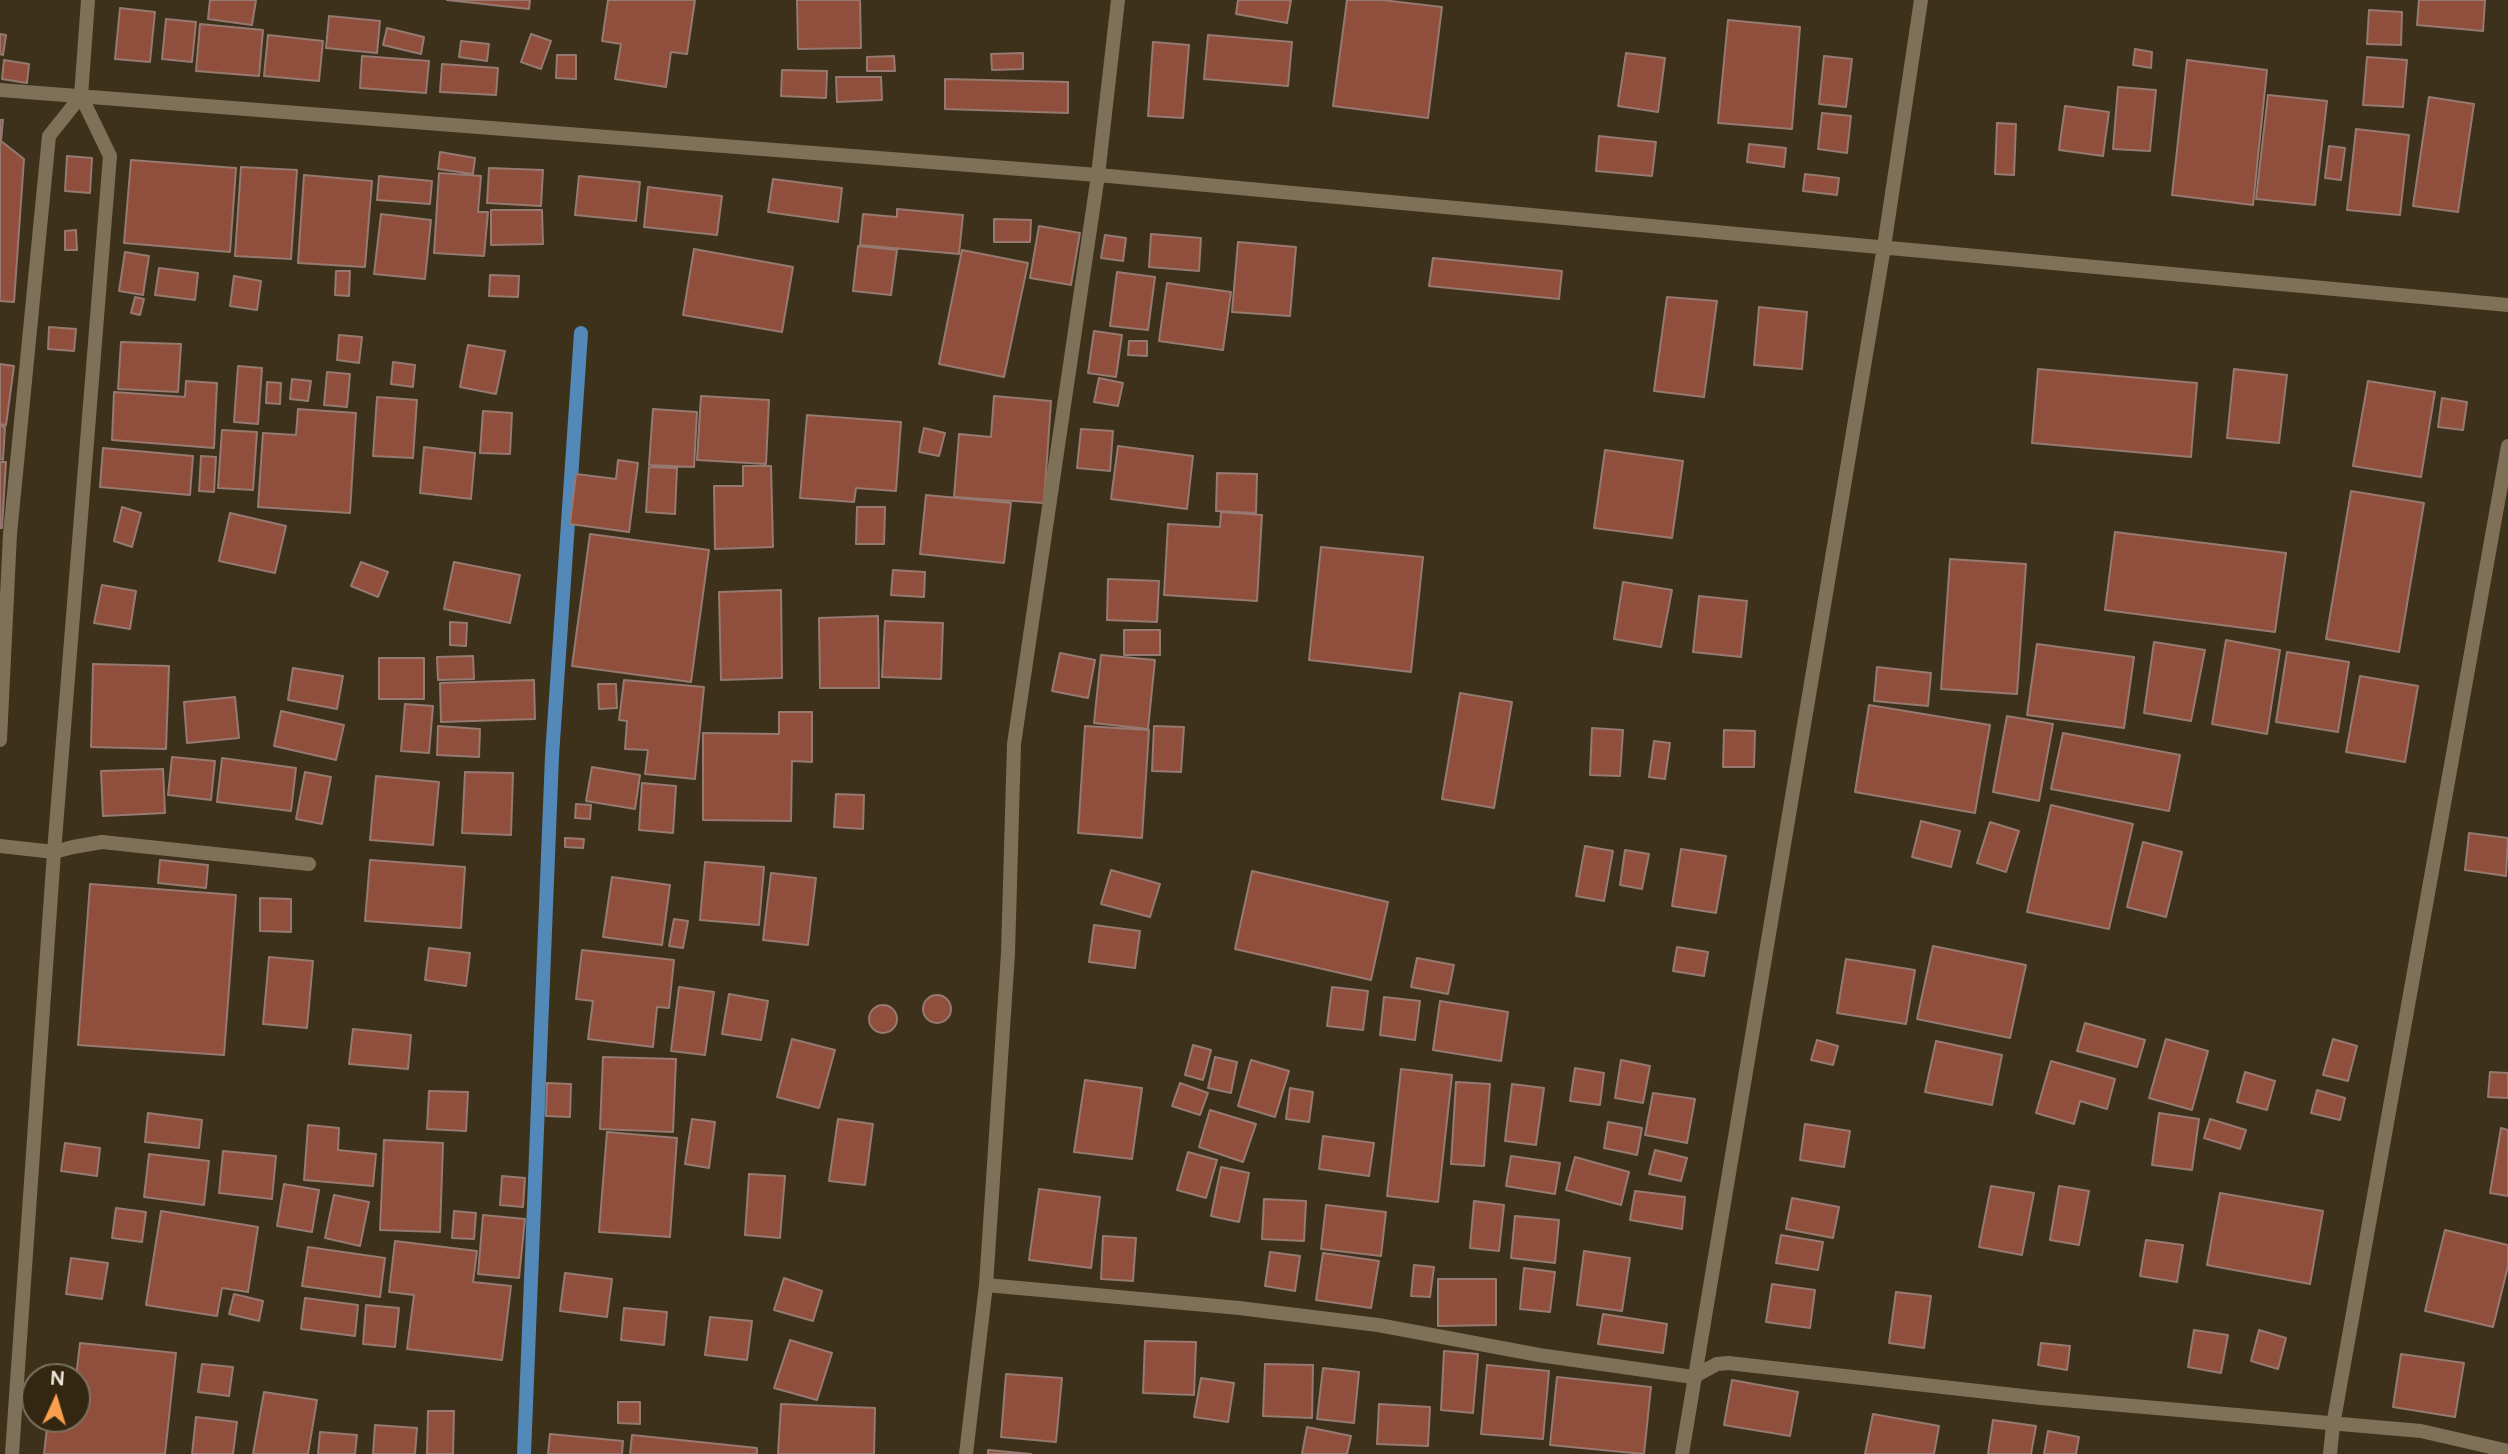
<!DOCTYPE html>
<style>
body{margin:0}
#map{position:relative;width:2508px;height:1454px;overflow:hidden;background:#3d311b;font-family:Figtree,sans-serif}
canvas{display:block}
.north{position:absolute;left:21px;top:1363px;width:70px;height:70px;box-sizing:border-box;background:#332711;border:2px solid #7c725f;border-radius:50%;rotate:4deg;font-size:19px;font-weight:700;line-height:28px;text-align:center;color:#e9e2d5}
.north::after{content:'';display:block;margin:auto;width:24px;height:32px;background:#fa9f4e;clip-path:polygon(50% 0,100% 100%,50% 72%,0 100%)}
</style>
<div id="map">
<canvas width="2508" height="1454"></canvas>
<div class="north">N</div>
</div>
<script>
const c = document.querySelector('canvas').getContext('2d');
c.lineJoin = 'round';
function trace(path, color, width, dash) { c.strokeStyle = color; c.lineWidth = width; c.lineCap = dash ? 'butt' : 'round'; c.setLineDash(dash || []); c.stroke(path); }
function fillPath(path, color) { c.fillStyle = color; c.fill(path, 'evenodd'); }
const stream = new Path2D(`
 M524 1454 552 756 581 333`);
const building = new Path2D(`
 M210 0H256L252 25 208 19Z
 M447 0H530L529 9Z
 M608 0H695L687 54 671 52 666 87 615 79 621 44 602 41Z
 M797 0H860L861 48 798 49Z
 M1238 0H1291L1287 23 1236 14Z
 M1347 0H1382L1442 7 1428 118 1333 106Z
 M2419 0H2485L2483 31 2417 25Z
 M120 8 155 12 150 62 115 59Z
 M2369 10 2402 12 2401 45 2367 44Z
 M329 16 380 21 377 53 326 48Z
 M166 19 196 22 192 62 162 59Z
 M1728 20 1800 27 1792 129 1718 123Z
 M200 24 263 30 259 76 196 71Z
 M387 28 424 37 421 54 383 45Z
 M0 34 6 35 3 55 0 54Z
 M531 34 551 41 541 69 521 62Z
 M268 35 323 41 319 81 264 76Z
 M1208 35 1292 42 1288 86 1204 79Z
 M461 41 489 44 487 61 459 57Z
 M1153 42 1189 45 1183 118 1148 116Z
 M2135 49 2152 52 2151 68 2133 65Z
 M1023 53V69L992 70 991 54Z
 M1626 53 1665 58 1658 112 1618 106Z
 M557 55H576V79L556 78Z
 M362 56 429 61 426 93 360 88Z
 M894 56 895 71H867V57Z
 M1824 56 1852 59 1846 107 1819 104Z
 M2367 57 2407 60 2403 107 2363 105Z
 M4 60 29 64 27 83 2 79Z
 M2187 60 2267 70 2253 205 2172 195Z
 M442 64 498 68 496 95 440 92Z
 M782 70 827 71 826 98 781 96Z
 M836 77H881L882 100 837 102Z
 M945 79 1068 82V113L945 109Z
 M2118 87 2156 90 2150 151 2113 149Z
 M2268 95 2327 101 2315 205 2256 199Z
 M2429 97 2474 104 2458 212 2413 206Z
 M2065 106 2109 112 2103 156 2059 150Z
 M1822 113 1851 116 1847 153 1818 149Z
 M0 120H3L1 141 24 159 14 302 0 301Z
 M1997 123 2016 124 2014 175 1995 174Z
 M2356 129 2409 135 2400 215 2347 210Z
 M1599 136 1656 142 1652 176 1596 171Z
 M1749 144 1786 148 1784 167 1747 162Z
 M2329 146 2345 148 2341 180 2325 178Z
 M440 152 475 158 473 174 438 169Z
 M67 156 92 158 90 193 65 191Z
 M131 160 236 168 230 252 124 243Z
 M241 167 297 170 291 259 235 256Z
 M489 168 543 170 541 206 487 203Z
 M439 173 481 176 478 212H488L484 256 434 253Z
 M1805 174 1839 178 1837 195 1803 191Z
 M304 175 372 181 365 267 298 263Z
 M379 176 432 181 430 204 377 200Z
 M579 176 640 182 636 221 575 215Z
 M773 179 842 188 838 222 768 212Z
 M648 187 722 196 717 235 644 227Z
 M897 209 963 215 959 254 860 245 863 214 897 217Z
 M491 210H542L543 244 491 245Z
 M381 214 431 220 425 279 374 274Z
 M994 219 1031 220 1030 242H994Z
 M1039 226 1080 233 1071 285 1030 278Z
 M76 230 77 250H65V231Z
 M1151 234 1201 238 1199 271 1149 267Z
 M1105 235 1126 238 1123 261 1101 258Z
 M1238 242 1296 247 1290 316 1232 312Z
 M858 246 897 250 891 295 853 291Z
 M694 249 793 267 782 332 683 315Z
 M962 250 1028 263 1004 377 939 364Z
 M125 252 149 256 143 295 119 291Z
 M1433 258 1562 271 1559 299 1429 286Z
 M159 268 198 273 195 300 155 295Z
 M336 271H350L349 296 335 295Z
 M1117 272 1155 277 1148 330 1110 326Z
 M490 275 519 276 518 297 489 296Z
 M234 276 261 281 257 310 230 306Z
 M1167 283 1231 292 1223 350 1159 341Z
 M135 297 144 299 140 315 131 313Z
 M1667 297 1717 301 1704 397 1654 391Z
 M1759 307 1807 312 1802 369 1754 365Z
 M49 327 76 329 74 351 48 349Z
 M1094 331 1122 335 1116 377 1088 373Z
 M339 335 362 337 359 363 337 360Z
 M1129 341H1147V356L1128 355Z
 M121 342 181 344 178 392 118 389Z
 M468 345 505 351 496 394 460 387Z
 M393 362 415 365 413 387 391 384Z
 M0 364 14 366 6 425 0 424Z
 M238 366 262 368 258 424 234 422Z
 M2038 369 2197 383 2191 457 2032 443Z
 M2234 369 2287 375 2279 443 2227 438Z
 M327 372 350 374 347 407 324 405Z
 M1099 378 1123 383 1118 406 1094 402Z
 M292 379 311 381 308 401 290 399Z
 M186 381 217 383 214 448 112 440 114 392 185 397Z
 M2368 381 2435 392 2421 477 2353 466Z
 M267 382 281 383 280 404 266 403Z
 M701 396 769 400 766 464 697 460Z
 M994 396 1051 401 1044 503 954 497 959 434 991 437Z
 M377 397 417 400 413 458 373 456Z
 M2442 398 2467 402 2463 430 2438 427Z
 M298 409 356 413 350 513 258 507 263 433 296 435Z
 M653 409 697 412 694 467 649 465Z
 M483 411 512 413 510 454 480 453Z
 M807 415 901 422 896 491 856 488 854 502 800 498Z
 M0 426 5 427 3 460 0 459Z
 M924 428 945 433 939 456 919 452Z
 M1081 429 1113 431 1110 471 1077 468Z
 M222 430 257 432 253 490 218 488Z
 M1118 446 1193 456 1187 509 1111 499Z
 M424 447 475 453 471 499 420 493Z
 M103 448 193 456 190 495 100 487Z
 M1605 450 1683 461 1672 538 1594 528Z
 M201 456 216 457 214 492 199 491Z
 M618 460 638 463 629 532 570 524 576 474 616 479Z
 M0 462H6L2 528H0Z
 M743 466H771L773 547 715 549 714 486H743Z
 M649 467 677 468 675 514 646 512Z
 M1217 473 1257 474 1256 513 1216 511Z
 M2351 491 2424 503 2399 652 2326 639Z
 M926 495 1011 503 1004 563 920 554Z
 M122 507 141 513 132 547 114 541Z
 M857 507H885L884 544H856Z
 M1221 512 1262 515 1257 601 1164 595 1168 524 1220 527Z
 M230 513 286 526 275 573 219 561Z
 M2115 532 2286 553 2275 632 2105 610Z
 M590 534 709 550 691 682 572 666Z
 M1321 547 1423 557 1411 672 1309 660Z
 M1950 559 2026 564 2017 694 1941 689Z
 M361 562 388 572 378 597 351 586Z
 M454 562 520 575 510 623 444 609Z
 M893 570 925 572 924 597 891 595Z
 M1108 579 1159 581 1157 622 1107 620Z
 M1623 582 1672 590 1661 647 1614 639Z
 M102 585 136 591 130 629 94 623Z
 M781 590 782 678 721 680 719 592Z
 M1699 596 1747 601 1741 657 1693 652Z
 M878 616 879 688H820L819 618Z
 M885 621 943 623 941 679 882 677Z
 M450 622 467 623 466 646 450 645Z
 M1124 630H1160V655H1124Z
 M2226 640 2280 650 2267 734 2212 724Z
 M2154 642 2205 650 2191 721 2144 713Z
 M2037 644 2134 657 2124 728 2027 715Z
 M2287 652 2349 662 2338 732 2276 722Z
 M1060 653 1095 660 1088 698 1052 691Z
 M1101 655 1155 660 1148 729 1094 723Z
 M473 656 474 679 438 680 437 657Z
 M379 658H424V699H379Z
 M93 664 169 666 166 749 91 747Z
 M1877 667 1931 673 1928 706 1874 701Z
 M293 668 343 676 337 709 288 700Z
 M2360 676 2418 686 2405 762 2346 752Z
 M534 680 535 719 441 722 440 683Z
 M624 680 704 687 695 779 645 774 648 750 625 749 627 721 619 720Z
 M598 684H616L617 708 599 709Z
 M1460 693 1512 702 1494 808 1442 799Z
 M235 697 239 738 187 743 184 702Z
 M405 704 433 706 429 753 401 751Z
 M1869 705 1990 725 1975 813 1855 792Z
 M281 711 344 725 336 760 274 746Z
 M779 712H812V762L792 761 791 821 703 820V733L779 734Z
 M2007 716 2053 724 2039 801 1993 792Z
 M438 726 480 729 479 757 437 755Z
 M1085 726 1149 730 1142 838 1078 833Z
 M1154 726 1184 727 1181 772 1152 771Z
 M1592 728 1623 730 1620 776 1590 775Z
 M1724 730 1755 731 1754 767H1723Z
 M2063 733 2180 755 2169 811 2051 789Z
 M1654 741 1670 743 1665 779 1649 777Z
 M172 757 215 761 211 800 168 795Z
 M222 758 296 768 291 811 217 802Z
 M592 767 640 775 635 809 586 801Z
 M163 769 165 813 103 816 101 771Z
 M305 772 331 777 322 824 296 819Z
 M465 772 513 773 511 835 462 833Z
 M376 776 439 782 433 845 370 840Z
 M642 783 676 786 673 833 639 830Z
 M836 794 864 795 863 829 834 827Z
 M576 804 591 805 590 819 575 818Z
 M2051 805 2133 824 2109 929 2027 912Z
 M1921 821 1960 831 1951 867 1912 857Z
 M1990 822 2019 831 2006 872 1977 863Z
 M2469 833 2508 838 2506 876 2465 870Z
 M565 838 584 839 583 848 565 847Z
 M2143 842 2182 852 2166 917 2127 907Z
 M1585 846 1613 851 1604 901 1576 896Z
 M1681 849 1726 856 1716 913 1672 906Z
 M1625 850 1649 854 1642 889 1620 885Z
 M160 860 208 865 206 888 158 883Z
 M370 860 465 867 461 928 365 921Z
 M705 862 764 867 759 925 700 920Z
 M1111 870 1160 884 1150 917 1101 904Z
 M1252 871 1388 902 1371 980 1235 949Z
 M771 873 816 878 808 945 763 940Z
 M612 877 670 885 662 945 603 937Z
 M90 884 236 895 224 1055 78 1045Z
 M260 898 291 899V932L260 931Z
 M674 919 688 921 683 948 669 946Z
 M1094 925 1140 931 1135 968 1089 962Z
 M1933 946 2026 965 2010 1038 1917 1019Z
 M1677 947 1708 952 1704 976 1673 971Z
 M429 948 470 953 466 986 425 980Z
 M582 950 674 960 669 1008 657 1007 653 1047 588 1039 593 1001 576 999Z
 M269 957 313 961 307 1028 263 1024Z
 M1417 958 1454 965 1448 994 1411 987Z
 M1846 959 1915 970 1906 1024 1837 1013Z
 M679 987 714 992 705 1055 671 1051Z
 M1332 987 1368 991 1363 1030 1327 1026Z
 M729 994 768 1001 761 1040 722 1034Z
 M923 1009a14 14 0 1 1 28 0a14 14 0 1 1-28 0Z
 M1384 997 1420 1001 1415 1040 1380 1035Z
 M1440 1001 1508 1012 1501 1061 1433 1050Z
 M869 1019a14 14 0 1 1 28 0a14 14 0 1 1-28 0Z
 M2085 1023 2145 1040 2137 1067 2077 1051Z
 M353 1029 411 1035 408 1069 349 1064Z
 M792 1039 835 1050 819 1108 777 1097Z
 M2166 1039 2208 1051 2192 1110 2149 1098Z
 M2333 1039 2357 1046 2348 1081 2323 1075Z
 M1817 1040 1838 1046 1833 1065 1811 1060Z
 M1936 1041 2002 1055 1992 1105 1925 1092Z
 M1193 1045 1211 1050 1203 1080 1185 1075Z
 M603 1057 676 1059 673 1132 600 1129Z
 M1215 1057 1237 1062 1231 1093 1208 1088Z
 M1251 1060 1289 1071 1275 1117 1238 1106Z
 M1621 1060 1650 1066 1643 1103 1615 1098Z
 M2051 1061 2115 1079 2107 1109 2080 1101 2074 1124 2036 1113Z
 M1575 1068 1604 1073 1600 1105 1570 1101Z
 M1401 1069 1452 1075 1438 1202 1387 1196Z
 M2245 1072 2275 1081 2267 1110 2237 1102Z
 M2490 1072 2508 1073V1098L2488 1097Z
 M1085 1080 1142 1088 1132 1159 1074 1152Z
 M1456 1082 1490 1084 1484 1166 1451 1164Z
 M547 1083 571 1084 570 1117 546 1116Z
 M1180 1083 1208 1093 1200 1115 1172 1106Z
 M1512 1084 1544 1088 1536 1145 1505 1141Z
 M1290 1088 1313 1092 1309 1122 1286 1119Z
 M2317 1090 2345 1098 2340 1120 2311 1113Z
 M429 1091 468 1092 466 1131 427 1129Z
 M1653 1093 1695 1099 1687 1143 1645 1135Z
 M1210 1110 1256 1124 1243 1162 1199 1147Z
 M148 1113 202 1120 199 1148 145 1142Z
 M2159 1113 2199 1119 2192 1170 2152 1165Z
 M692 1119 715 1122 709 1168 685 1164Z
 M838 1119 873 1124 865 1185 829 1181Z
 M2210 1119 2246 1130 2240 1149 2204 1138Z
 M1608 1122 1642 1128 1637 1155 1604 1148Z
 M1805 1124 1850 1131 1844 1167 1800 1160Z
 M308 1125 339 1128 338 1150 376 1154 373 1186 304 1180Z
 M2501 1128 2508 1130V1196L2490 1193Z
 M607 1132 677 1138 670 1237 599 1232Z
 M1323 1136 1374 1143 1369 1176 1319 1169Z
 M384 1140 443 1143 440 1232 380 1230Z
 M65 1143 100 1148 97 1176 61 1171Z
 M1655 1150 1687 1158 1681 1181 1649 1174Z
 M223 1151 276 1156 272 1199 219 1193Z
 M1188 1152 1217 1160 1206 1198 1177 1190Z
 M149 1154 209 1161 204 1205 144 1197Z
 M1511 1156 1560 1163 1555 1194 1506 1186Z
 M1575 1157 1629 1172 1621 1205 1566 1190Z
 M1221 1167 1249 1173 1239 1222 1211 1216Z
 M749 1174 785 1176 780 1238 745 1235Z
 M502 1176 525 1178 523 1207 500 1205Z
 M284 1184 319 1190 312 1232 277 1226Z
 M1991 1186 2034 1193 2022 1255 1979 1247Z
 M2059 1186 2089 1191 2079 1245 2050 1240Z
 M1039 1189 1100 1197 1091 1268 1029 1260Z
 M1635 1191 1685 1197 1682 1229 1630 1220Z
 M2220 1193 2323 1211 2310 1284 2207 1265Z
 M334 1195 369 1202 360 1246 325 1238Z
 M1792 1198 1839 1207 1833 1238 1786 1229Z
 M1264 1199 1306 1201 1304 1241 1262 1239Z
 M1474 1201 1504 1205 1499 1251 1470 1248Z
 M1326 1205 1386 1212 1381 1256 1321 1249Z
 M116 1208 146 1212 142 1242 112 1238Z
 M161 1211 258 1227 248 1292 222 1288 217 1316 146 1305Z
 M454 1211 476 1213 474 1239 452 1238Z
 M483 1215 525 1219 519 1278 478 1274Z
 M1515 1216 1559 1220 1555 1263 1511 1258Z
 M2445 1230 2508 1245V1266L2493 1327 2425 1311Z
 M1781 1235 1823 1242 1818 1270 1776 1263Z
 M1103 1236 1136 1238 1133 1281 1101 1279Z
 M2146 1240 2183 1245 2177 1282 2140 1276Z
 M395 1241 477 1251 473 1282 511 1286 502 1360 407 1349 414 1295 389 1292Z
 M308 1247 385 1258 380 1297 302 1286Z
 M1584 1251 1630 1258 1622 1311 1577 1305Z
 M1270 1252 1300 1256 1295 1291 1265 1286Z
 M1323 1253 1379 1261 1371 1308 1316 1300Z
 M71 1258 108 1263 102 1299 66 1294Z
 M1414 1265 1434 1267 1430 1297 1411 1296Z
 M1524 1268 1555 1272 1550 1312 1520 1309Z
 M565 1273 612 1279 607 1317 560 1311Z
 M784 1278 822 1291 813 1321 774 1310Z
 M1438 1279H1496V1325L1438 1326Z
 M1772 1284 1815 1290 1810 1328 1766 1322Z
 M1896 1292 1931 1296 1924 1348 1889 1343Z
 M234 1294 263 1301 259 1321 229 1314Z
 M305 1298 358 1305 355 1336 301 1329Z
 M366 1305 399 1308 395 1347 363 1344Z
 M624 1308 667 1312 664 1345 621 1340Z
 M1603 1314 1667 1324 1663 1353 1598 1344Z
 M710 1317 752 1321 747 1360 705 1355Z
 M2194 1330 2228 1335 2221 1373 2188 1367Z
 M2259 1330 2286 1338 2278 1369 2251 1361Z
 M790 1340 832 1353 817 1400 774 1388Z
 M1145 1341 1196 1342 1194 1395 1143 1393Z
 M80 1343 176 1353 165 1454H44L48 1419H77L76 1377Z
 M2041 1343 2070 1346 2067 1370 2038 1365Z
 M1444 1351 1478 1354 1473 1413 1441 1410Z
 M2401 1354 2464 1363 2455 1417 2393 1407Z
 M202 1364 233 1367 229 1396 198 1392Z
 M1265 1364 1313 1365 1312 1418 1263 1416Z
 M1487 1365 1549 1371 1543 1439 1481 1434Z
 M1323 1368 1359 1372 1354 1423 1317 1419Z
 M1006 1374 1062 1378 1056 1442 1001 1437Z
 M1557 1377 1651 1387 1644 1454 1550 1445Z
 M1201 1378 1234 1383 1228 1422 1194 1417Z
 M1732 1380 1798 1392 1790 1436 1724 1425Z
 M264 1392 317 1400 308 1454H253Z
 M618 1402H640V1424L618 1423Z
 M781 1404 875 1408 874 1454H778Z
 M1379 1404 1430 1407 1428 1446 1377 1444Z
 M428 1411H454L453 1454H427Z
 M1873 1414 1939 1426 1934 1454H1865Z
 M196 1417 237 1422 233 1454H192Z
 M1993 1420 2036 1426 2031 1454H1988Z
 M375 1425 417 1428 415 1454H373Z
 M1307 1427 1351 1436 1347 1454H1302Z
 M2048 1431 2079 1437 2076 1454H2044Z
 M320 1432 357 1435 355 1454H318Z
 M550 1434 623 1441 622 1454H548Z
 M632 1435 757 1448V1454H630Z
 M988 1450 1031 1454H988Z`);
const lane = new Path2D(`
 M986 1285 1239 1308 1378 1325 1539 1355 1693 1377 1717 1364 1728 1363 2041 1398 2421 1431 2508 1451`);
const street = new Path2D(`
 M0 90 1098 175 2508 305
 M0 740 10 534 49 136 81 96
 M0 846 54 852 73 847 102 842 309 864
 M12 1454 54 852 110 156 81 96 88 0
 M966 1454 986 1285 1008 953 1014 744 1098 175 1118 0
 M1682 1454 1884 247 1921 0
 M2330 1454 2333 1425 2508 446`);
trace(stream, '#5389b8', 14);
fillPath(building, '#904f3c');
trace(building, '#967970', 2);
trace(lane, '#7f7157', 14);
trace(street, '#7f7157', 14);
</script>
